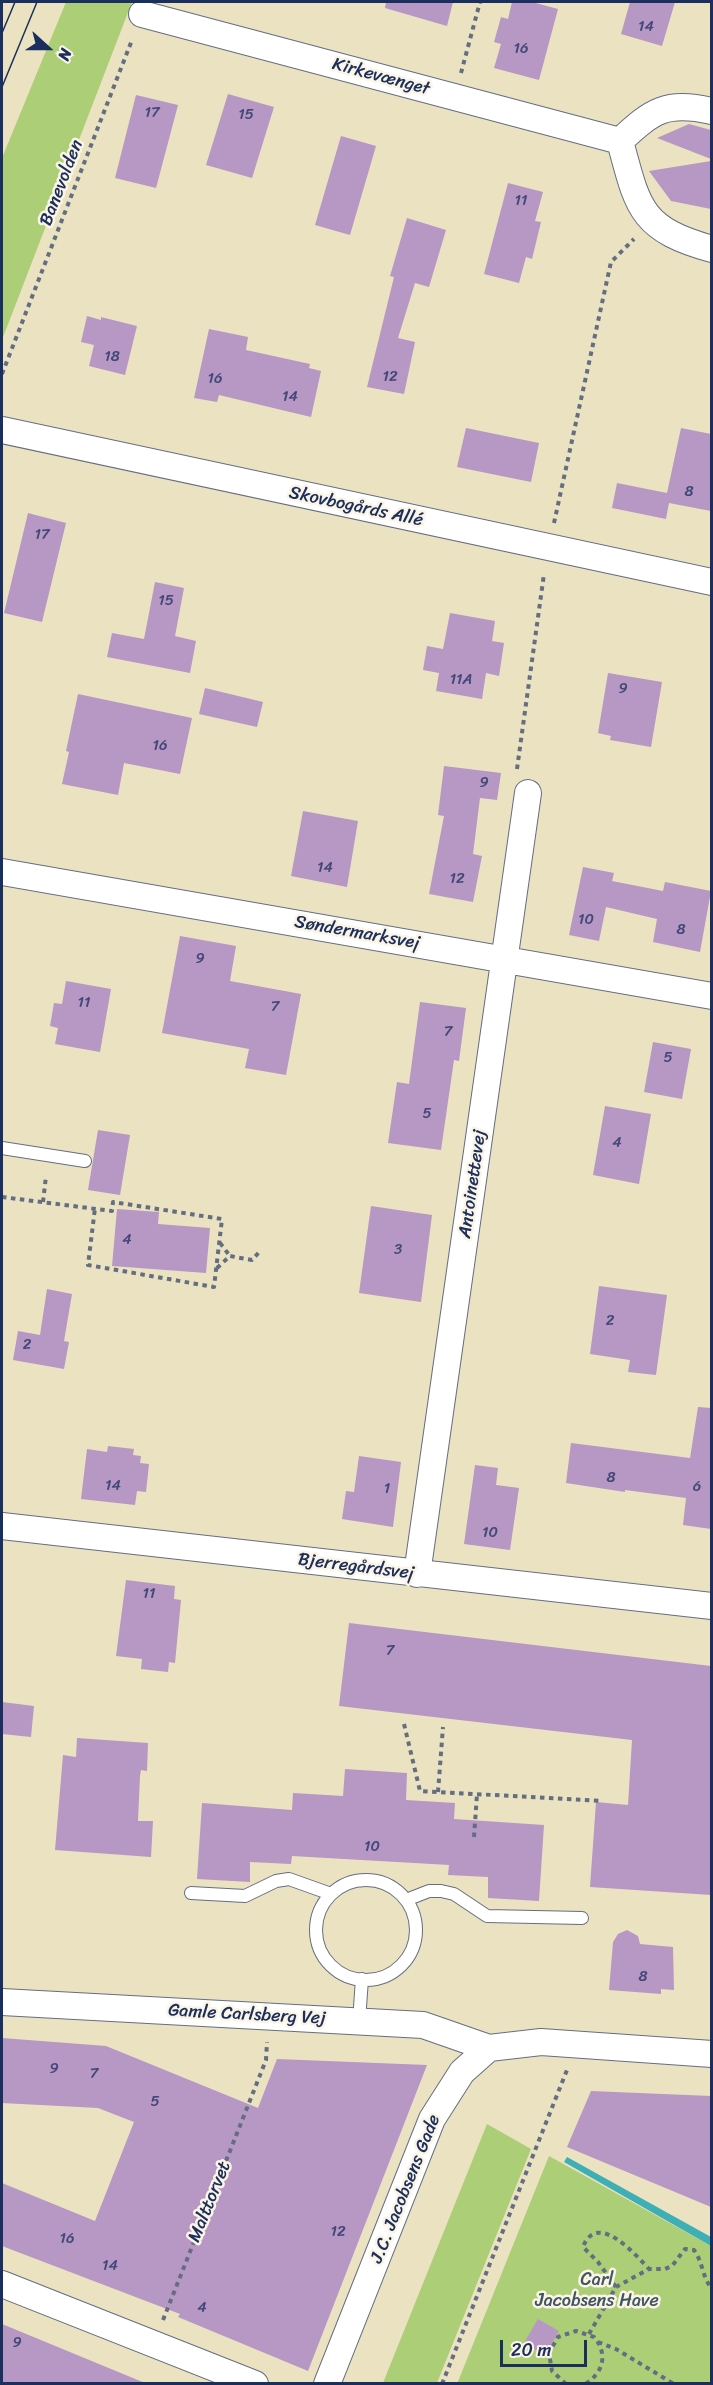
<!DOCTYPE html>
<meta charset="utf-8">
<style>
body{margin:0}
#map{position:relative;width:713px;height:2385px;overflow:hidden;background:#ebe2c1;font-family:Sriracha,sans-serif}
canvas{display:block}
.frame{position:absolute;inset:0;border:3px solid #1b2f5e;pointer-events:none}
.north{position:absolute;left:18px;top:18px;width:60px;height:60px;-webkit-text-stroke:4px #fcf5e5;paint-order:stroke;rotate:111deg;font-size:16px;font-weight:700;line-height:24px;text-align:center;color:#1b2f5e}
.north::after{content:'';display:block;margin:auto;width:21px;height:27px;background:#1b2f5e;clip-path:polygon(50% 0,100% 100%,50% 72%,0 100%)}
.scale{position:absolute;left:500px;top:2340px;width:87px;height:27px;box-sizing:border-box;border:3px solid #1b2f5e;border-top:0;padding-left:8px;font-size:18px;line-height:21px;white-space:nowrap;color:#1b2f5e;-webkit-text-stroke:4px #fcf5e5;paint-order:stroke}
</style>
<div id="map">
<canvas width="713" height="2385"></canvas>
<div class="frame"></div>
<div class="north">N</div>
<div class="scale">20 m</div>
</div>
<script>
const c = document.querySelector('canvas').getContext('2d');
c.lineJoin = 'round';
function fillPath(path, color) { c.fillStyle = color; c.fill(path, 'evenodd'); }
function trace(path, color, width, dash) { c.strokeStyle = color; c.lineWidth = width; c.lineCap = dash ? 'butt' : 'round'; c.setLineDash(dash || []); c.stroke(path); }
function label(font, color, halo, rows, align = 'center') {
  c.font = font + ' Sriracha,sans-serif'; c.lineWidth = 5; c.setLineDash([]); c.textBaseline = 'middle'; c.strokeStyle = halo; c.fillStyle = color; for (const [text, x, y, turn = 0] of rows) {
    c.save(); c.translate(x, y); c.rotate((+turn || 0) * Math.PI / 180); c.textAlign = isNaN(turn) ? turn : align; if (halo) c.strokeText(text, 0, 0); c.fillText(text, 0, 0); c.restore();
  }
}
const green = new Path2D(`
 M66 2H132L2 340V158Z
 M487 2124 531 2149 437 2383H383Z
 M549 2156 711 2246V2383L457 2384Z`);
const water = new Path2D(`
 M567 2157 711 2237V2246L564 2162Z`);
const building = new Path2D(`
 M386 2H453L447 26 385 8Z
 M512 2H532L558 9 539 80 494 68 501 44 494 42 501 17 508 19Z
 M630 2H675L662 46 621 34Z
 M228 94 274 107 252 178 206 165Z
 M136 95 178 105 156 188 115 178Z
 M689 124 711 130V159L657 138Z
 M341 136 376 146 350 235 315 225Z
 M711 161V209L671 201 649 171Z
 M508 183 543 192 535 221 541 222 532 259 526 257 519 283 484 274Z
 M407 218 446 230 429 287 415 283 398 338 415 342 404 394 367 387 394 277 390 276Z
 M87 316 101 320V317L137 326 125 375 89 366 94 345 81 342Z
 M209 329 248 337 246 350 310 364 309 368 321 371 311 417 219 395 217 402 194 398Z
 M466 428 539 443 531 482 457 467Z
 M681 428 711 434V511L669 503 666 519 612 508 617 483 667 493Z
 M28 513 66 523 42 622 4 613Z
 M155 582 184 588 175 636 196 641 190 673 107 657 112 633 144 639Z
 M450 613 495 621 492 641 504 643 499 676 486 673 482 699 436 691 439 673 423 670 427 646 443 649Z
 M608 673 662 682 651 747 610 740 611 736 598 733Z
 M205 688 263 702 257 727 199 714Z
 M78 694 192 718 180 774 124 763 118 795 62 784 69 752 66 751Z
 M444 766 501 773 497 800 480 798 473 854 482 856 473 902 429 894 444 816 438 815Z
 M303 811 358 821 347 887 291 876Z
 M583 867 614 873 612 881 663 891 665 882 711 891 700 952 653 942 657 919 606 907 599 941 569 935Z
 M180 936 236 946 230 981 301 994 286 1075 245 1068 249 1049 162 1033Z
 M66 981 111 989 100 1052 55 1044 58 1028 50 1026 54 1003 62 1004Z
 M420 1002 466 1008 459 1061 454 1060 441 1150 388 1143 397 1082 409 1084Z
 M653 1042 691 1049 682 1099 644 1092Z
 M605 1106 651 1114 639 1184 593 1175Z
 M98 1130 130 1135 120 1195 88 1190Z
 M371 1206 432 1215 421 1302 359 1293Z
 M117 1209 159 1212 158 1224 210 1228 206 1273 112 1266Z
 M599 1286 667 1295 656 1375 628 1372 630 1360 590 1354Z
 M47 1289 72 1294 64 1341 69 1342 64 1369 13 1360 18 1331 40 1335Z
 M698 1407 711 1408V1529L683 1525 686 1498 625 1490V1492L566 1483 571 1443 690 1458Z
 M108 1446 134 1449 133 1455 141 1456 140 1463 149 1464 146 1492 137 1491 135 1505 81 1499 87 1449 107 1452Z
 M359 1456 401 1462 393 1527 342 1519 346 1491 354 1492Z
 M475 1465 498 1468 496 1485 519 1488 510 1550 464 1544Z
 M126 1580 175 1586 174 1599 181 1600 175 1663 169 1662 168 1672 141 1669 142 1659 116 1656Z
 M349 1623 711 1666V1895L590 1887 596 1802 628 1805 632 1740 339 1706Z
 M2 1702 34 1706 31 1737 2 1734Z
 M77 1738 148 1743 147 1771 141 1770 140 1776 138 1821H153L151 1857 55 1850 63 1755 76 1757Z
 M345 1769 407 1773 406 1800 455 1803 454 1819 544 1825 539 1901 488 1898V1877L448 1875 449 1865 292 1856 291 1864 250 1862V1882L197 1879 202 1803 292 1810 293 1793 343 1796Z
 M627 1930 638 1936 640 1944 673 1947 674 1990 661 1989V1994L609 1990 613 1942 618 1934Z
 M2 2038 106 2046 258 2108 277 2059 427 2065 308 2371 178 2317 180 2314 2 2246V2183L95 2221 134 2122 98 2108 2 2103Z
 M591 2091 711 2096V2207L567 2147Z
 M538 2319 559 2331 545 2355 524 2343Z
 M2 2324 145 2383 144 2384H2Z`);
const path = new Path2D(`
 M461 73 480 2
 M2 374 132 40
 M554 523 611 262 634 239
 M517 769 544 574
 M2 1197 112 1211 113 1202 222 1219 214 1287 88 1265 95 1208
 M43 1202 46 1176
 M220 1243 230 1256
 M217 1268 230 1256 252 1260 261 1250
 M404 1724 420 1791 602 1801
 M438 1792 443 1727
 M474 1837 477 1794
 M616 2287 598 2262 583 2247C597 2210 636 2255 649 2269
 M163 2320 266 2060 267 2042
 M589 2334 616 2287 649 2269H665L672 2266 685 2249 694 2250C703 2262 702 2277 712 2289
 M598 2342 616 2349 674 2384
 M442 2384 567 2070
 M566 2384 552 2371 549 2353 558 2337 576 2331 594 2337C608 2353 604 2373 585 2384`);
const lane = new Path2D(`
 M2 1148 85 1161
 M316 1930a50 50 0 1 1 100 0a50 50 0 1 1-100 0Z
 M191 1893 245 1896 276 1881 289 1879 331 1894
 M406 1900 429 1891H441L454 1894 487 1916 582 1918
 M359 2021 362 1979`);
const street = new Path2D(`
 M142 14 620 141
 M712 111C666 101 653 110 620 141 638 208 640 229 712 249
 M2 430 712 582
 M2 872 712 996
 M2 1526 712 1606
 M417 1574 528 793
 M2 2002 423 2025 489 2048
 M2 2284 255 2384
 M327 2384 432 2119 462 2072 489 2048 541 2042 712 2054`);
const tram = new Path2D(`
 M2 33 15 2
 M2 87 37 2`);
const numberNames = [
 ["14",646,27],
 ["16",521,49],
 ["17",152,113],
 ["15",246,115],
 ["11",521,201],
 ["18",112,357],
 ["12",390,377],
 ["16",215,379],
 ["14",290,397],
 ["8",689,492],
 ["17",42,535],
 ["15",166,601],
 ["11A",461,680],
 ["9",623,689],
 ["16",160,746],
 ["9",484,783],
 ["14",325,868],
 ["12",457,879],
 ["10",586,920],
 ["8",681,930],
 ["9",200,959],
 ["11",84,1003],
 ["7",275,1007],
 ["7",448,1032],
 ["5",668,1058],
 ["5",427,1114],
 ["4",617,1143],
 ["4",127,1240],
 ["3",398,1250],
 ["2",610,1321],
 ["2",27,1345],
 ["8",611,1478],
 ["14",113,1486],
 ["6",697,1487],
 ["1",387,1489],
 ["10",490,1533],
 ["11",149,1594],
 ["7",390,1651],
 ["10",372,1847],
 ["8",643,1977],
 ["9",54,2069],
 ["7",94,2074],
 ["5",155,2102],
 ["12",338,2232],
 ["16",67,2239],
 ["14",110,2266],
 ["4",202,2308],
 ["9",17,2343]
];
const streetNames = [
 ["Kirkevænget",381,77,15],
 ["Banevolden",62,183,-69],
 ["Skovbogårds Allé",356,507,12],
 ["Søndermarksvej",357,933,10],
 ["Antoinettevej",473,1184,-82],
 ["Bjerregårdsvej",356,1567,7],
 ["Gamle Carlsberg Vej",247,2015,3],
 ["J.C. Jacobsens Gade",406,2189,-68],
 ["Malttorvet",210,2202,-68]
];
const parkNames = [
 ["Carl",597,2280],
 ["Jacobsens Have",597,2301]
];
fillPath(green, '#abce77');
fillPath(water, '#3eafb5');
fillPath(building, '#b797c4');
trace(lane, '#646e81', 14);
trace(street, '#646e81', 28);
trace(path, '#646e81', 4, [4.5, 4.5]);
trace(lane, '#fff', 12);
trace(street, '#fff', 26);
trace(tram, '#1b2f5e', 1.5);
label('15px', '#424978', null, numberNames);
label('18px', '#1b2f5e', '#fcf5e5', streetNames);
label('18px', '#3f5764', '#fcf5e5', parkNames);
</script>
